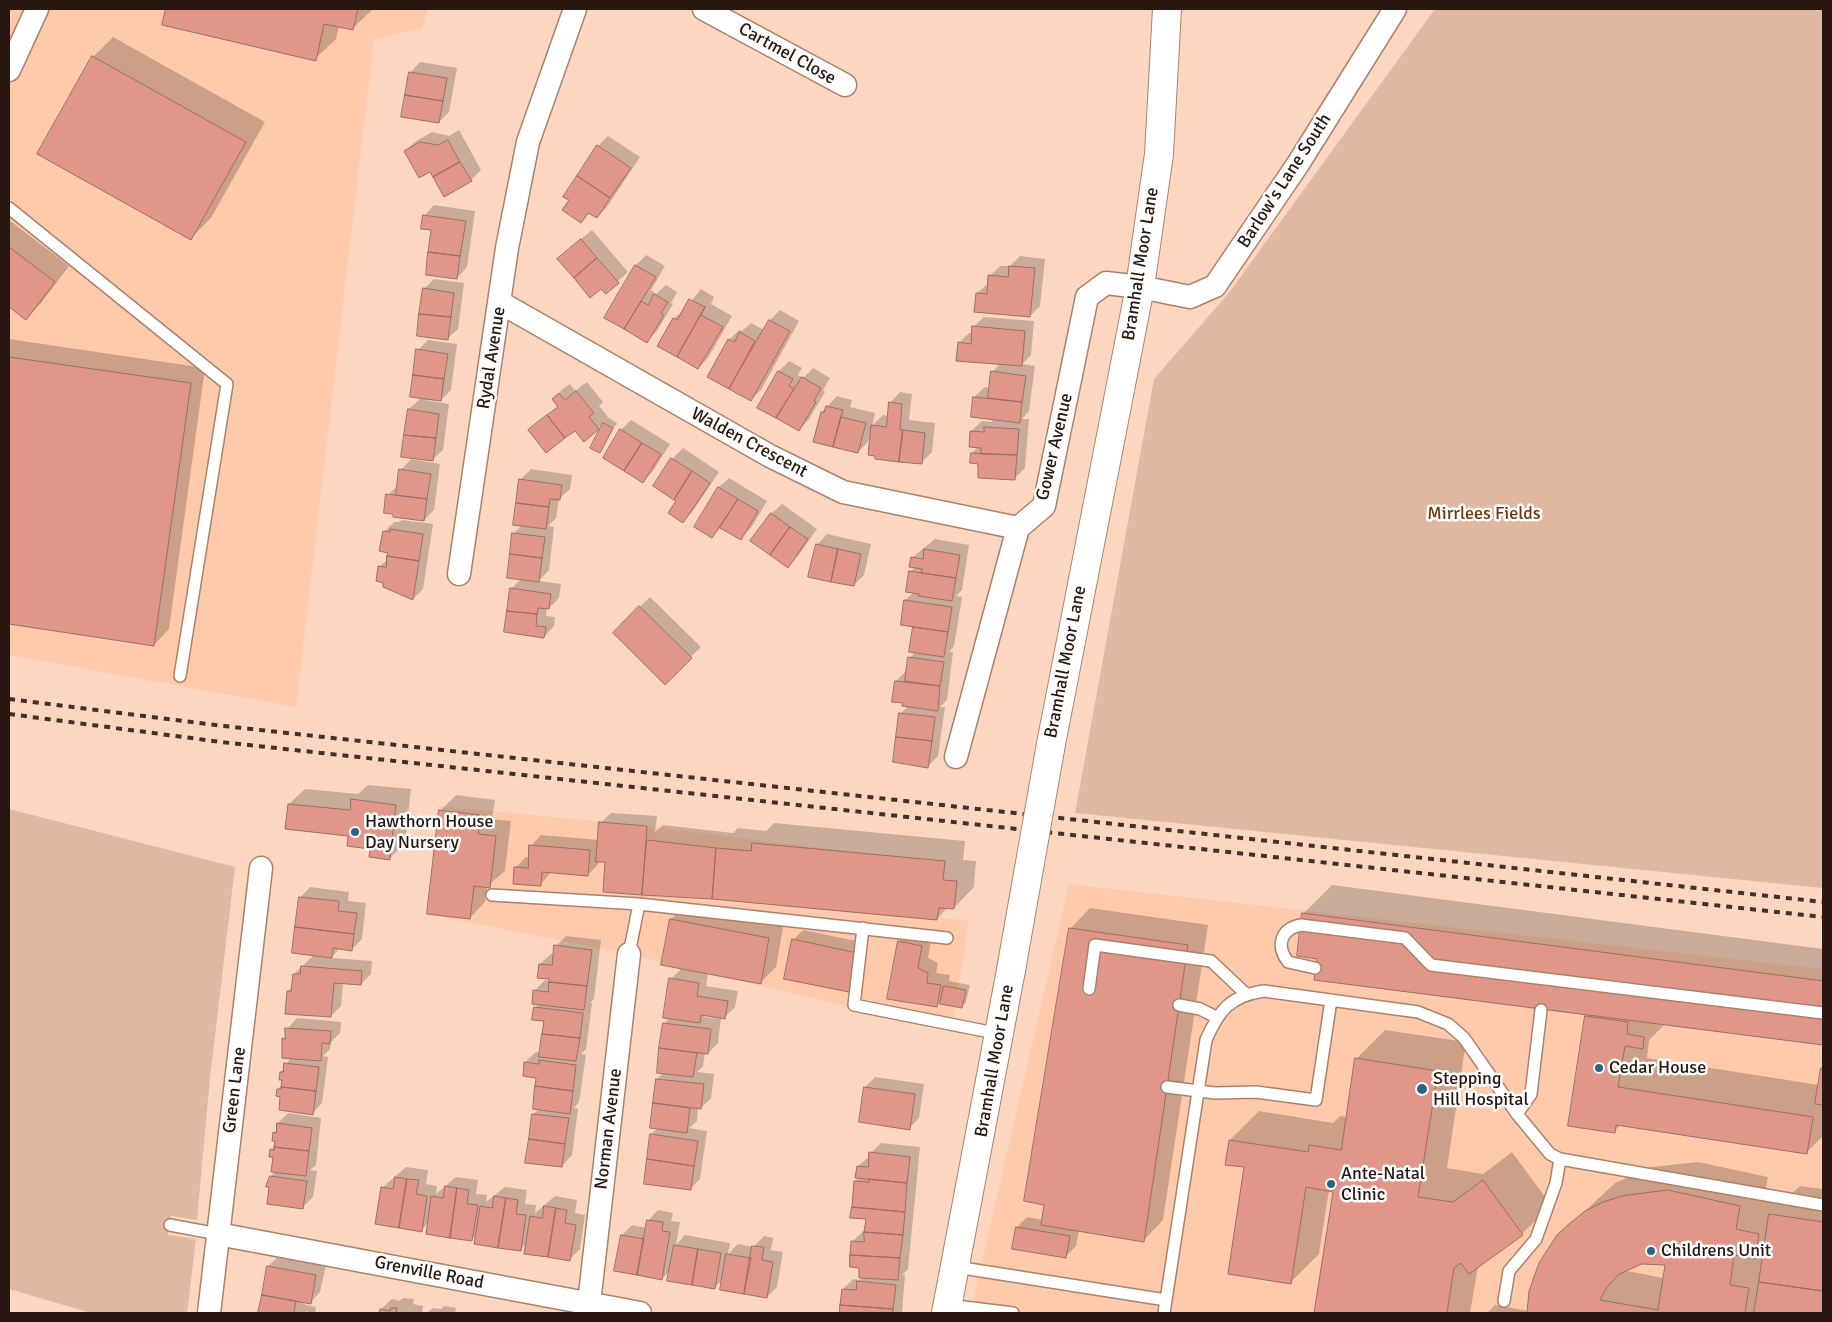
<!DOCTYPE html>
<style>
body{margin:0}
#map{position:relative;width:1832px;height:1322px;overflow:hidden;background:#fcd6c1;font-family:Signika,sans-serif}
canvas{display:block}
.frame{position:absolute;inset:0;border:10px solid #28170e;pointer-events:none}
</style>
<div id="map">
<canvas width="1832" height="1322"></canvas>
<div class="frame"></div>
</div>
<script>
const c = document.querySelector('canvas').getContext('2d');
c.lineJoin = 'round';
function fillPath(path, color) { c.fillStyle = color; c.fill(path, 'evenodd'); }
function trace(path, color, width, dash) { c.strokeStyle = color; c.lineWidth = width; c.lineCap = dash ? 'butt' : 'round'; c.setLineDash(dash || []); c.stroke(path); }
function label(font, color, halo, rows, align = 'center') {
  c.font = font + ' Signika,sans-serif'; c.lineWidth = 5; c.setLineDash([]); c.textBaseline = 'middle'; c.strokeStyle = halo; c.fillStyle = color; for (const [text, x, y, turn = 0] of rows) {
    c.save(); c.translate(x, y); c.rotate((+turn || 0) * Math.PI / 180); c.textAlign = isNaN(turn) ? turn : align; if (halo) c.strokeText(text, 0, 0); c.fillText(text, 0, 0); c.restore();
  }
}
const built = new Path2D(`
 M9 9H428L422 28 374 39 296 707 9 655Z
 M438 806 647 826 932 862 927 916 969 921 951 1031 629 954 427 914Z
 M1069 884 1823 969V1313H970Z`);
const green = new Path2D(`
 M1435 9H1823V888L1075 813 1154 379 1228 294Z
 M9 809 235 867 210 1078 197 1220 171 1216 168 1235 196 1239 187 1313H91L9 1289Z`);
const shadow = new Path2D(`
 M167 9H373L352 29 339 26 336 39 315 59 164 24Z
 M113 37 265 122 211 218 191 238 93 57Z
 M420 62 457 68 449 112 439 122 410 73Z
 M459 130 481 170 471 180 431 171 405 151 416 141 432 132 449 136Z
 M608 136 640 157 607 207 597 217 590 212 581 222 570 200 598 146Z
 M434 205 475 211 467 267 457 278 424 216Z
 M9 220 69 266 41 303 26 318 9 305Z
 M592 230 628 272 606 292 569 249Z
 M646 255 665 266 651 290 656 294 666 285 677 292 671 303 673 304 657 331 647 341 606 317 636 265Z
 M1020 256 1045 259 1040 306 1030 316 977 293 989 283 990 276 1000 266H1010Z
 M434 279 464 283 458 329 447 339 424 289Z
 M701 289 714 297 711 304 732 316 708 358 698 368 674 318 685 309Z
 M780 310 799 321 761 390 750 400 708 376 729 340 739 330 742 331 751 323 764 330 770 320Z
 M984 317 1034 321 1031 355 1022 364 1035 366 1029 411 1022 419H1029L1025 468 1015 478 980 463 972 453 978 447 971 431 982 421 991 422 994 419 974 397 985 387 990 388 992 372 1001 363 959 343 969 333H973V327Z
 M9 339 205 368 169 629 154 645 9 622Z
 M428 340 457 344 451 390 441 400 425 398V400L449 404 443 450 432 460 409 409 421 398 418 350Z
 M789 361 802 368 798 375 803 378 813 368 830 378 823 390 825 392 809 419 799 430 759 407 779 371Z
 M587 382 603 402 599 406 609 418 617 423 600 451 603 424 598 428 530 430 558 406 553 399 563 389 570 384 575 391Z
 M900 392 912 394 909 420 935 423 932 452 921 463 870 432 868 442 858 452 822 412 837 396 852 400 850 407 875 413 872 426 883 415 889 416 890 403Z
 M631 420 670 444 653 471 643 481 621 430Z
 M683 448 719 472 693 511 683 521 678 500 655 486 672 459Z
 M411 459 440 464 434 510 424 520 388 495 398 485 401 470Z
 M531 469 572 475 570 489 559 499 556 518 548 526 554 527 549 570 539 581 561 584 559 598 549 608H547L546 616 555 617 554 626 544 637 505 631 511 589 521 579 514 533 522 525 520 480Z
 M729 478 767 501 751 528 740 538 721 527 712 537 718 488Z
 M782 504 817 529 798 556 788 566 771 514Z
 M402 520 433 524 423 589 413 599 379 567 389 558 390 552 384 532 394 522H399Z
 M827 534 871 544 864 575 854 585 817 545Z
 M935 539 969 545 962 590 956 596 962 597 954 646 949 652H953L947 700 940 707H945L938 756 928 766 901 713 908 706 896 681 906 671 910 658 916 651H910L915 626 902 624 905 600 914 592 910 572 915 567 913 557Z
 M650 597 701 647 665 683 614 633Z
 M368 785 411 789 405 843 390 858 289 804 305 789 358 794Z
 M456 795 495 800 492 819 511 821 505 871 487 886 485 902 470 918 440 811Z
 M611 813 657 816 655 832 663 825 733 833 738 828 766 831 774 823 965 841 963 860 976 861 974 887 954 908 948 907 937 919 712 898 604 891 607 861H598V864L588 875 551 872 540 885 516 867 526 857H530L531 846 541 835 599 840 600 823Z
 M1332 885 1823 949V1044L1664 1025 1649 1040 1647 1058 1819 1085 1823 1067V1136L1807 1152 1621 1124 1614 1132 1569 1125 1586 1015 1315 979 1318 958 1303 914Z
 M310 887 349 892 348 901 366 903 362 939 352 949 340 948 331 958 372 961 371 974 361 984 343 983 341 1006 331 1016 288 991 293 987 294 974 314 955 300 898Z
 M687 904 784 922 776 967 760 983 708 973 706 986 738 991 735 1007 725 1017H721L718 1043 708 1053H705L703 1066 697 1072 714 1074 711 1098 701 1108 698 1107 697 1121 689 1128 707 1131 700 1179 690 1189 651 1134 658 1128 651 1127 657 1079 664 1072H658L664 1024 670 1017 671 979 682 968 671 919ZM706 1015 719 1017V1019L704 1017Z
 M1090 908 1208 925 1163 1220 1143 1241 1079 1230 1076 1246 1066 1256 1017 1227 1027 1217 1043 1220 1070 929Z
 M803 930 866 943 858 981 848 991 793 940Z
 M909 932 932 936 928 958 938 963 936 973 950 975 949 981 970 985 966 1002 962 1007 942 1000 936 1006 899 942Z
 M566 936 601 940 594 999 590 1003H592L586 1049 581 1054 586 1055 579 1102 574 1108 578 1109 572 1155 562 1166 533 1114 539 1109 537 1076 525 1062 536 1052 541 1053 545 1020 535 1008 539 1004 535 990 545 980 550 981 540 964 551 954 555 955 556 946Z
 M297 1018 341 1022 340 1033 331 1042 330 1049 323 1056 328 1057 322 1103 312 1114 282 1096 278 1089 283 1085 281 1072 291 1057 283 1039 286 1036 287 1029Z
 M1385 1030 1466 1042 1447 1168 1483 1174 1512 1152 1551 1205 1522 1234 1478 1266 1470 1313H1315L1334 1191 1329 1190 1319 1254 1290 1283 1246 1166 1226 1163 1230 1140 1259 1111 1333 1123 1340 1116 1347 1117 1356 1059Z
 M875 1077 924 1084 919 1118 909 1128 865 1087Z
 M288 1113 321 1118 316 1165 310 1170 317 1171 313 1197 302 1208 271 1176 276 1171 275 1156 271 1150 276 1146 274 1133 278 1129V1123Z
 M881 1143 920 1147 908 1269 902 1275H905L902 1313H841L843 1289 853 1279 860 1280 863 1277 853 1241 863 1231 866 1232 867 1218 855 1181 860 1177 858 1166 870 1156 871 1153Z
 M1698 1162 1768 1177 1764 1201 1781 1204 1800 1186 1823 1189V1313H1487L1495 1305 1529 1311 1558 1236 1615 1183 1652 1167ZM1766 1247 1764 1257 1759 1256V1253ZM1641 1263 1666 1264 1664 1278 1627 1271 1629 1268Z
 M406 1167 428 1170 426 1184 437 1186 436 1194 456 1177 478 1180 476 1194 487 1195 486 1202 505 1187 527 1190 525 1204 536 1205 535 1213 555 1196 577 1200 575 1213 585 1215 580 1249 570 1259 527 1243 520 1250 477 1234 471 1240 428 1223 421 1230 377 1223 383 1187Z
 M658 1210 673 1213 671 1221 680 1222 676 1245 685 1235 730 1243 728 1254 738 1244 753 1247 764 1236 773 1238 771 1250 783 1252 777 1287 767 1297 723 1279 714 1288 671 1269 662 1279 622 1235 632 1225 647 1228 648 1221Z
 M279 1256 326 1265 320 1292 310 1303 303 1301V1304L316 1307 315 1313H308L307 1310 306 1313H259L268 1266Z
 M403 1298 414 1299 413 1304 423 1306 422 1313H381V1309L392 1299 399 1301Z
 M444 1306 456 1308 455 1313H458H427L433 1308 441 1309Z`);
const building = new Path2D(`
 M166 9H358L353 30 324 24 316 61 162 25Z
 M92 56 246 142 191 240 37 154Z
 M409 72 447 78 443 101 405 95Z
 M405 95 443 101 439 123 401 117Z
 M448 140 460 162 433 177 430 172 419 178 404 151 420 142 438 145Z
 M597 145 631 168 610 198 577 176Z
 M460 162 472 181 444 197 433 177Z
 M577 176 610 198 597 218 588 213 581 223 562 210 569 200 563 197Z
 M423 215 466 221 460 256 428 252 431 230 421 229Z
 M581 239 597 258 574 278 557 259Z
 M9 247 55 282 26 320 9 307Z
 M428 252 460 256 457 279 426 275Z
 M597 258 619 283 606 294 601 289 590 298 574 278Z
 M635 265 656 277 624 329 604 318Z
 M1009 266 1035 268 1030 317 974 312 976 293 987 294 988 275 1008 277Z
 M423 288 454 293 451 317 419 314Z
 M654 294 668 302 661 313 664 315 647 343 624 329 641 301 648 305Z
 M689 299 705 307 677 357 657 346 673 318 677 320Z
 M705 307 701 315 723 327 698 369 677 357Z
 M419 314 451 317 448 340 417 336Z
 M769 320 790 331 751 401 729 389Z
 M972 326 1025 331 1022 366 956 361 958 342 971 344Z
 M740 332 755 341 729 389 707 377 728 339 734 342Z
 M416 349 448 354 444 379 413 375Z
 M9 357 191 383 154 646 9 624Z
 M778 371 793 379 789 386 794 389 776 418 757 408Z
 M991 371 1026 376 1022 402 988 398Z
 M413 375 444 379 441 401 410 397Z
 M802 377 821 388 814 401 816 402 799 431 776 418Z
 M576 391 594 413 589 417 599 429 584 442 575 431 565 438 547 415 558 407 552 399 559 393 565 400Z
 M973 397 1022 402 1020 423 971 417Z
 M889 402 902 404 900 430H903L899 462 875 459V456L868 455 871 425 886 427Z
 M826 406 843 410 833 447 813 442 821 412H824Z
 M408 409 439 414 436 438 404 435Z
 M547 415 565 438 546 453 528 430Z
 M841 417 866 423 858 453 833 447Z
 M603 423 613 428 600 453 590 448Z
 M984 427 1019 429 1017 455 981 454V448L969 447 970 431 984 432Z
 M620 429 642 443 624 471 603 458Z
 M903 430 925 433 922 464 899 462Z
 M404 435 436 438 433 461 401 457Z
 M642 443 661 454 643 483 624 471Z
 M971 453 1017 455 1015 480 978 478V464L970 463Z
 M671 458 692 471 674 500 653 486Z
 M399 469 431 474 427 499 396 495Z
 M692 471 710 483 683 523 668 513 676 501 674 500Z
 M519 479 562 485 560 500 550 499 549 507 516 503Z
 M718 487 738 499 712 538 694 527Z
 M386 494 427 499 424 521 393 517V514L384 513Z
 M738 499 758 511 741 540 720 528Z
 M516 503 549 507 546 529 513 525Z
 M771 513 790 527 770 555 750 541Z
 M790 527 808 539 788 568 770 555Z
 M390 529 423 534 419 561 387 556 388 553 379 551 383 531 390 532Z
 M512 533 545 537 542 558 510 554Z
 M816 544 838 549 831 582 808 577Z
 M838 549 861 554 854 586 831 582Z
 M924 549 960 555 956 578 921 573 922 569 909 567 911 557 923 559Z
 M510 554 542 558 539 582 507 578Z
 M387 556 419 561 413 600 383 587V583L376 581 378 566 386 567Z
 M909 571 956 578 952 601 918 596 919 594 906 592Z
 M510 588 551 594 549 609 538 608 537 614 507 611Z
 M904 600 952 607 948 632 901 625Z
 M639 606 692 658 665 685 613 633Z
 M507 611 537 614 536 626 546 627 544 638 504 632Z
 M913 627 948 632 944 657 909 652Z
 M908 657 944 662 940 686 905 681Z
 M895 681 940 686 938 711 902 706 903 703 892 702Z
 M899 713 935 717 932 741 896 737Z
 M896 737 932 741 928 768 893 762Z
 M351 799 396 805 390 860 369 857 370 849 347 846 348 836 285 829 288 804 350 810Z
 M439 810 480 815 478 834 496 836 490 888 474 886 470 919 427 914Z
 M599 822 647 826 642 895 603 892 605 862H596Z
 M647 840 716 848 712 899 642 895Z
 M752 843 945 861 943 880 957 881 954 909 939 908 937 920 712 899 716 848 751 851Z
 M529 845 590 850 588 876 542 872 541 886 513 884 514 867 528 868Z
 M299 897 339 901 338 911 357 913 354 934 295 927Z
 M1302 913 1823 981V1045L1314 980 1317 959 1297 956Z
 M670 919 769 938 761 984 661 965Z
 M295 927 354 934 352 951 333 948 332 958 292 953Z
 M1069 928 1188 945 1144 1242 1041 1225 1044 1205 1024 1201Z
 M792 939 857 953 849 992 784 979Z
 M898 941 922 946 918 968 928 973 927 983 941 985 937 1007 887 999Z
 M554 945 592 950 587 986 549 982V979L537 978 539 964 552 965Z
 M301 966 362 971 361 985 334 983 331 1017 285 1014 287 991H291L293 974H300Z
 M669 978 699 983 697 996 728 1001 725 1019 701 1015 700 1023 663 1018Z
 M549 982 587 986 584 1010 532 1004 533 990 548 992Z
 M944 986 966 990 962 1008 940 1004Z
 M534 1007 583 1013 580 1038 542 1034 544 1021 532 1020Z
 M1585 1016 1628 1022 1627 1034 1644 1037 1643 1049 1625 1046 1618 1087 1813 1117 1807 1154 1616 1125 1615 1133 1568 1126Z
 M663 1023 711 1029 708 1054 659 1048Z
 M285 1028 331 1031 330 1044 322 1043 321 1061 282 1058V1038L285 1039Z
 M542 1034 580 1038 576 1061 539 1057Z
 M659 1048 697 1053 693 1077 657 1073Z
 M1355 1058 1438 1071 1418 1197 1453 1202 1483 1180 1523 1235 1469 1274 1461 1263 1454 1268 1447 1313H1314L1333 1192 1306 1187 1291 1284 1228 1274 1244 1167 1225 1165 1229 1140 1308 1152 1309 1145 1341 1150Z
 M539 1060 576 1065 573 1091 535 1086 536 1078 523 1076 524 1062 539 1064Z
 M284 1063 319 1067 316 1091 281 1087 282 1080H279L280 1072H283Z
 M1821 1068H1823V1105L1815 1104Z
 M656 1079 704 1084 701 1109 653 1103Z
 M535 1086 573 1091 570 1114 533 1109Z
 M281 1087 316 1091 313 1115 279 1110 280 1097 276 1096 277 1089H281Z
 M864 1087 915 1094 910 1130 859 1122Z
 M653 1103 690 1108 687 1133 650 1128Z
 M532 1114 569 1118 565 1144 529 1139Z
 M277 1123 312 1128 309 1151 274 1147 275 1141H272L273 1132 276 1133Z
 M650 1134 698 1141 694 1166 647 1159Z
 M529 1139 565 1144 562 1167 525 1163Z
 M274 1147 309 1151 306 1176 271 1172 273 1157H269L270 1149 274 1150Z
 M869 1152 910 1157 907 1183 855 1178 857 1166 868 1167Z
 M647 1159 694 1166 691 1190 644 1184Z
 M270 1176 307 1181 303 1209 267 1204 269 1187H266Z
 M395 1177 407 1179 399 1228 375 1224 381 1187 393 1189Z
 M407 1179 419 1180 416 1194 427 1196 422 1232 399 1228Z
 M869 1179 907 1183 905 1212 852 1207 854 1181 869 1182Z
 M445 1186 457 1188 450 1238 426 1234 431 1196 443 1198Z
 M457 1188 469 1190 467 1204 478 1205 472 1241 450 1238Z
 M1668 1190 1740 1206 1736 1229 1759 1234 1755 1259 1734 1255 1730 1285 1749 1288 1745 1313H1527L1529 1291 1539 1263 1557 1235 1569 1224 1585 1211 1603 1202 1622 1196ZM1642 1264 1665 1265 1658 1310 1600 1300 1607 1287 1618 1275Z
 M494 1196 506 1198 498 1248 474 1244 480 1206 492 1208Z
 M506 1198 518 1200 516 1214 526 1215 521 1251 498 1248Z
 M544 1206 556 1208 548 1257 524 1254 530 1216 542 1218Z
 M852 1207 905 1212 903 1235 864 1232 866 1219 850 1218Z
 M556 1208 567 1210 565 1223 576 1225 570 1261 548 1257Z
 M1769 1214 1823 1222V1291L1759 1282Z
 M647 1220 663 1222 662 1231 670 1232 662 1280 637 1275Z
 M1016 1227 1070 1236 1066 1258 1012 1249Z
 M864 1232 903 1235 900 1258 850 1255 851 1241 864 1242Z
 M621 1235 644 1239 637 1275 614 1271Z
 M674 1245 698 1249 692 1285 667 1281Z
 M752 1246 764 1247 762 1260 773 1262 767 1298 744 1294Z
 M698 1249 721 1253 715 1289 692 1285Z
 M726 1254 751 1258 744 1294 720 1290Z
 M850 1255 900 1258 898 1280 859 1278V1268L850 1267Z
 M267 1266 316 1275 311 1304 262 1295Z
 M857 1281 896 1285 893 1309 840 1305 842 1289 856 1290Z
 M1759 1282 1823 1291V1313H1754Z
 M262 1295 296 1301 294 1313H258Z
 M840 1305 893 1309V1313H840Z
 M391 1308H397L396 1313H379L380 1309 390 1311Z`);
const service = new Path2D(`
 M9 208 227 384 180 676
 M492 895 639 904 947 938
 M863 928 854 1005 1000 1034
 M629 954 639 904
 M1315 968 1288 962C1276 946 1280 929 1301 925L1405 938 1431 965 1823 1013
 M1089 989 1095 945 1211 961 1246 994
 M1179 1005 1200 1009 1216 1017
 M1167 1087 1215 1093 1256 1092 1316 1100 1331 1000
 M1517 1114 1531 1094 1541 1010
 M170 1225 218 1234
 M956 1267 1166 1300
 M1504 1301 1509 1271 1536 1239 1556 1183 1560 1159
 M948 1305 1013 1313
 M1164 1313 1206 1040C1219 1010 1230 996 1264 991L1418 1012 1448 1024 1464 1038 1517 1114 1550 1154 1560 1159 1823 1205`);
const minor = new Path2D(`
 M704 9 845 85
 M9 70 37 9
 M501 303 770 456 843 492 1018 528
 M459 574 507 248 528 142 575 9
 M956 757 1018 528 1044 506 1087 297 1106 283 1140 287 1190 297 1215 286 1298 164 1395 9
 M218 1234 640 1313
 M589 1303 629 954
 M209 1313 261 868`);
const tertiary = new Path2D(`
 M1051 744 1140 287 1159 154 1167 9
 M946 1313 1011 970`);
const rail = new Path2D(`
 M9 699 224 726 1823 902
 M9 714 221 742 1823 917`);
const tertiaryBridge = new Path2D(`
 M1011 970 1051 744`);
const markers = [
 [355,832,5,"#2d657f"],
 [1599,1068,5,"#2d657f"],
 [1422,1089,6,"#2d657f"],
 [1331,1184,5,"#2d657f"],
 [1651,1251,5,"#2d657f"]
];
const streetNames = [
 ["Cartmel Close",787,54,29],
 ["Barlow's Lane South",1285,181,-57],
 ["Bramhall Moor Lane",1141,264,-81],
 ["Rydal Avenue",492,358,-81],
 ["Walden Crescent",749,443,28],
 ["Gower Avenue",1055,447,-77],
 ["Bramhall Moor Lane",1066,662,-79],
 ["Bramhall Moor Lane",995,1061,-80],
 ["Green Lane",235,1090,-83],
 ["Norman Avenue",609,1129,-83],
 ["Grenville Road",429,1273,11]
];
const parkNames = [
 ["Mirrlees Fields",1484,514]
];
const poiNames = [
 ["Hawthorn House",365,822],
 ["Day Nursery",365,843],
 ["Cedar House",1609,1068],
 ["Stepping",1433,1079],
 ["Hill Hospital",1433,1100],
 ["Ante-Natal",1341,1174],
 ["Clinic",1341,1195],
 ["Childrens Unit",1661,1251]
];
fillPath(built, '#ffc9ab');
fillPath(green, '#e1b8a2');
fillPath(shadow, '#0003');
fillPath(building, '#e0978a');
trace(building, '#9f6e66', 1);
trace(service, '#ac8169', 14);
trace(minor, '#ac8169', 25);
trace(tertiary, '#ac8169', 30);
trace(service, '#fff', 11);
trace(minor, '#fff', 22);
trace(tertiary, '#fff', 28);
trace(rail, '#443126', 4, [6, 6]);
trace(tertiaryBridge, '#ac8169', 30, []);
trace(tertiaryBridge, '#fff', 28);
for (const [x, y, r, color] of markers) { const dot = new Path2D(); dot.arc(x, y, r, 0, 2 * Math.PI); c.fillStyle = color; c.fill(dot); trace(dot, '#fff', 2); }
label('18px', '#28170e', '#fff', streetNames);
label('18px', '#6e340b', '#fff', parkNames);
label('18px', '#28170e', '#fff', poiNames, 'left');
</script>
